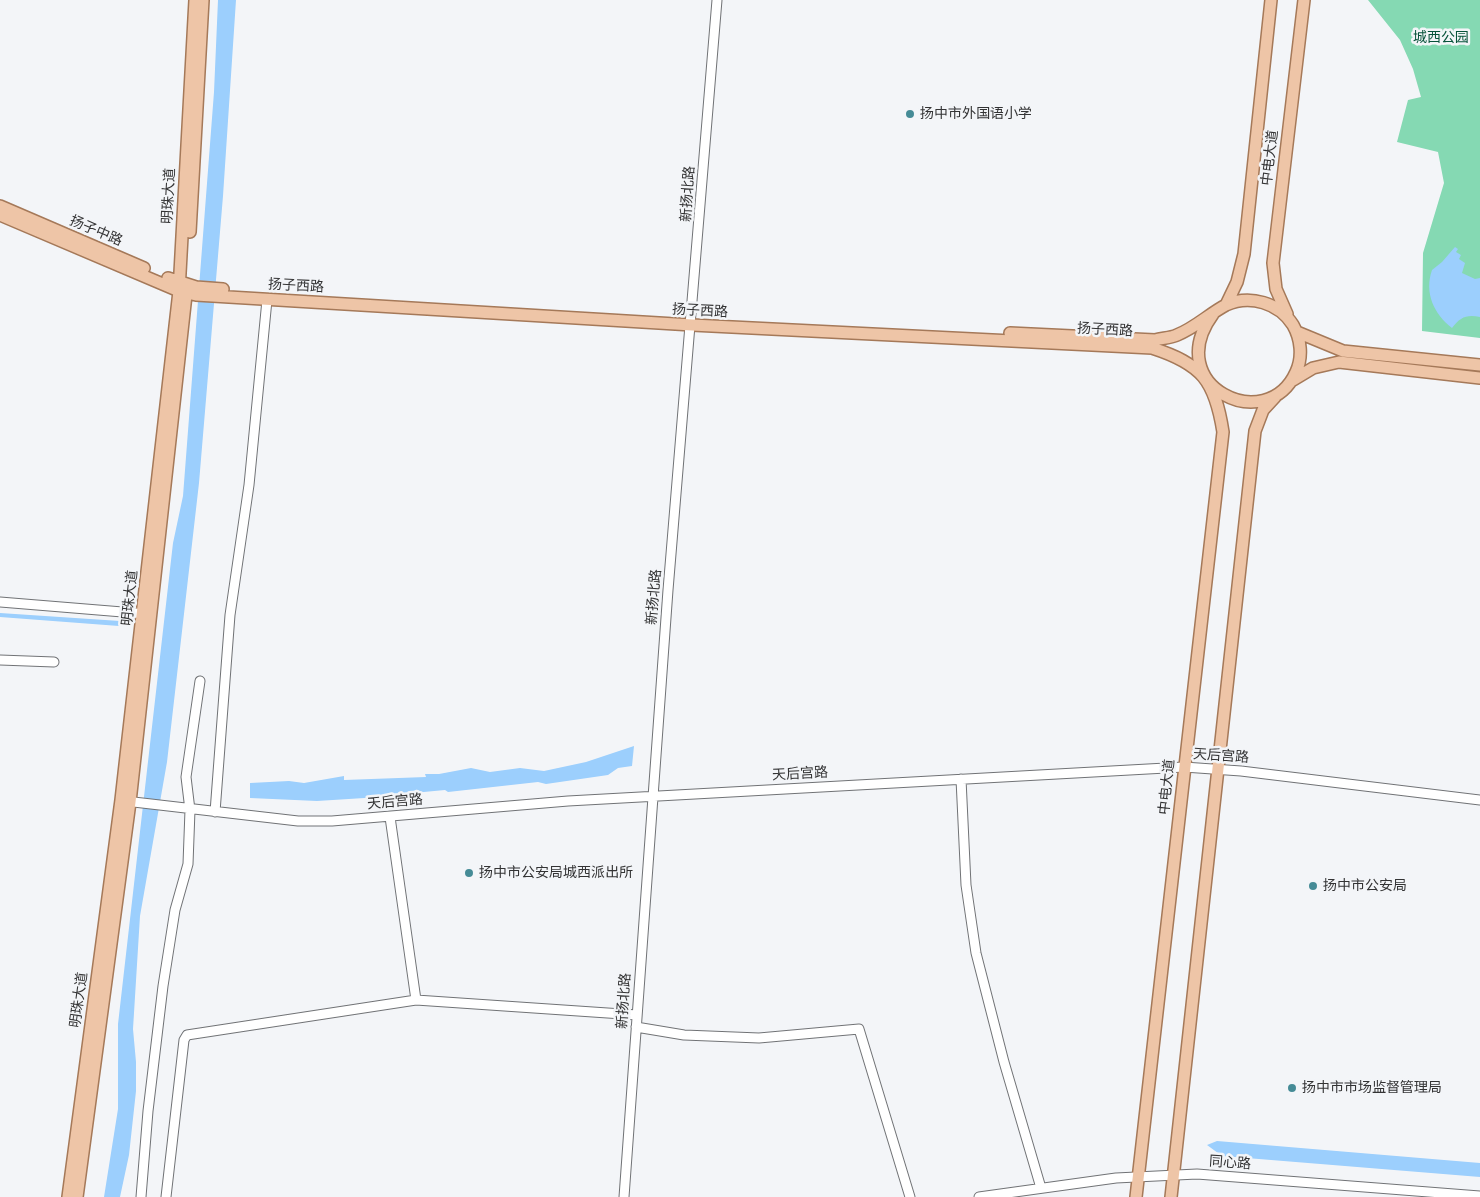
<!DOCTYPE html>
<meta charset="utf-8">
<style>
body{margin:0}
canvas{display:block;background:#f3f5f8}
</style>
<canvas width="1480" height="1197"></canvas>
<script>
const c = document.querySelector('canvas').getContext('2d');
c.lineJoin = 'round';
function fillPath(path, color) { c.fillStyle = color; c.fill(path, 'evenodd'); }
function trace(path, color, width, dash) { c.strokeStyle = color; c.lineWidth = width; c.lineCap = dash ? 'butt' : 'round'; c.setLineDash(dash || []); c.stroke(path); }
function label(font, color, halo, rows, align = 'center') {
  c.font = font + ' "Work Sans","Noto Sans SC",sans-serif'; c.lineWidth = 5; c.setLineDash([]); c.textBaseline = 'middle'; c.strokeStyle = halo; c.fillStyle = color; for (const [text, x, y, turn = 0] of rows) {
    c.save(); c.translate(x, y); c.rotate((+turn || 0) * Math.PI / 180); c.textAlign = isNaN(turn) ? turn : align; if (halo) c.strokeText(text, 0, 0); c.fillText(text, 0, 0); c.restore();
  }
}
const green = new Path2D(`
 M1368 0H1480V338L1422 331 1423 253 1444 183 1438 152 1397 142 1408 100 1421 97 1413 69 1400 40Z`);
const water = new Path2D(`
 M218 0H236L223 196 199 483 167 762 140 916 133 1029 136 1062V1091L129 1155 120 1197H104L118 1109V1024L173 543 183 496 214 92Z
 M1455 247 1458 249 1456 252 1461 255 1459 259 1465 263 1462 273 1475 279 1480 278V317C1467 314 1460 317 1452 328 1434 314 1424 293 1432 270L1442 262Z
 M0 613 120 621 122 624 119 626 0 617Z
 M634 746 632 766 618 768 608 775 546 784 538 782 448 792 445 790 413 793 412 795 317 801 250 798V783L289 781 304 783 344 776V780L426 777 425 774H439L471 768 490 772 520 768 544 771 586 762Z
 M1217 1141 1480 1163V1177L1222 1156 1207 1145Z`);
const minor = new Path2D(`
 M0 602 147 614
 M0 660 54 662
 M961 779 966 885 976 953 1004 1062 1041 1188
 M125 801 298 821H332L568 801 1184 767 1241 771 1480 800
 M215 812 230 615 249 485 267 300
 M390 817 416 1000
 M636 1027 684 1035 759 1038 859 1029 910 1197
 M141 1197 148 1111 163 986 175 910 188 864 190 810 186 777 200 681
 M166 1197 184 1040 187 1035 416 1000 637 1015
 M624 1197 668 590 717 0
 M979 1197 1116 1178 1197 1174 1480 1196`);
const major = new Path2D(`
 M0 206 144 268
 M0 215 179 291 196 295 692 325 1152 348C1202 364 1215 381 1223 432L1136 1197
 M190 232 203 0
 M168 278 196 287 223 289
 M1226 305 1237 282 1244 254 1271 0
 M1287 314 1276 289 1273 263 1304 0
 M1297 332 1343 351 1480 365
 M1010 333 1155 340C1162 338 1171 338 1177 335 1195 328 1209 314 1226 305 1250 294 1279 303 1293 325 1301 339 1303 357 1296 372 1267 437 1160 386 1213 314
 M1293 380 1313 368 1339 362 1480 378
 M68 1197 121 800 179 291 195 0
 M77 1197 130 802 187 286
 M1171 1197 1255 431 1263 410 1275 397`);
const markers = [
 [910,114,5,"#458b96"],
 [469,873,5,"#458b96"],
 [1313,886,5,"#458b96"],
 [1292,1088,5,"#458b96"]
];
const parkNames = [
 ["城西公园",1441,38]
];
const poiNames = [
 ["扬中市外国语小学",920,114],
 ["扬中市公安局城西派出所",479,873],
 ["扬中市公安局",1323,886],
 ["扬中市市场监督管理局",1302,1088]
];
const streetNames = [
 ["中电大道",1270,158,-83],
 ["新扬北路",688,194,-86],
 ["明珠大道",169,196,-87],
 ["扬子中路",96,231,23],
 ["扬子西路",296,286,3],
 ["扬子西路",700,311,3],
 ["扬子西路",1105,330,3],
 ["新扬北路",654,597,-85],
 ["明珠大道",130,598,-84],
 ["天后宫路",1221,756,4],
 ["天后宫路",800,774,-3],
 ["中电大道",1167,787,-84],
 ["天后宫路",395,802,-5],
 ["明珠大道",79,1000,-82],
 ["新扬北路",624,1001,-86],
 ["同心路",1230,1163,4]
];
fillPath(green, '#85d9b3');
fillPath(water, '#9ccffd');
trace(minor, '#717376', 11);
trace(major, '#a57959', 14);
trace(minor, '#fff', 9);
trace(major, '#eec5a7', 11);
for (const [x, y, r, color] of markers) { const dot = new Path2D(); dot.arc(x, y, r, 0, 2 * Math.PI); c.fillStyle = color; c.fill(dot); trace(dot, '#f3f5f8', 2); }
label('14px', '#07533a', '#f3f5f8', parkNames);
label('14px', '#333334', '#f3f5f8', poiNames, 'left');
label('14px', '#333334', '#f3f5f8', streetNames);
</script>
